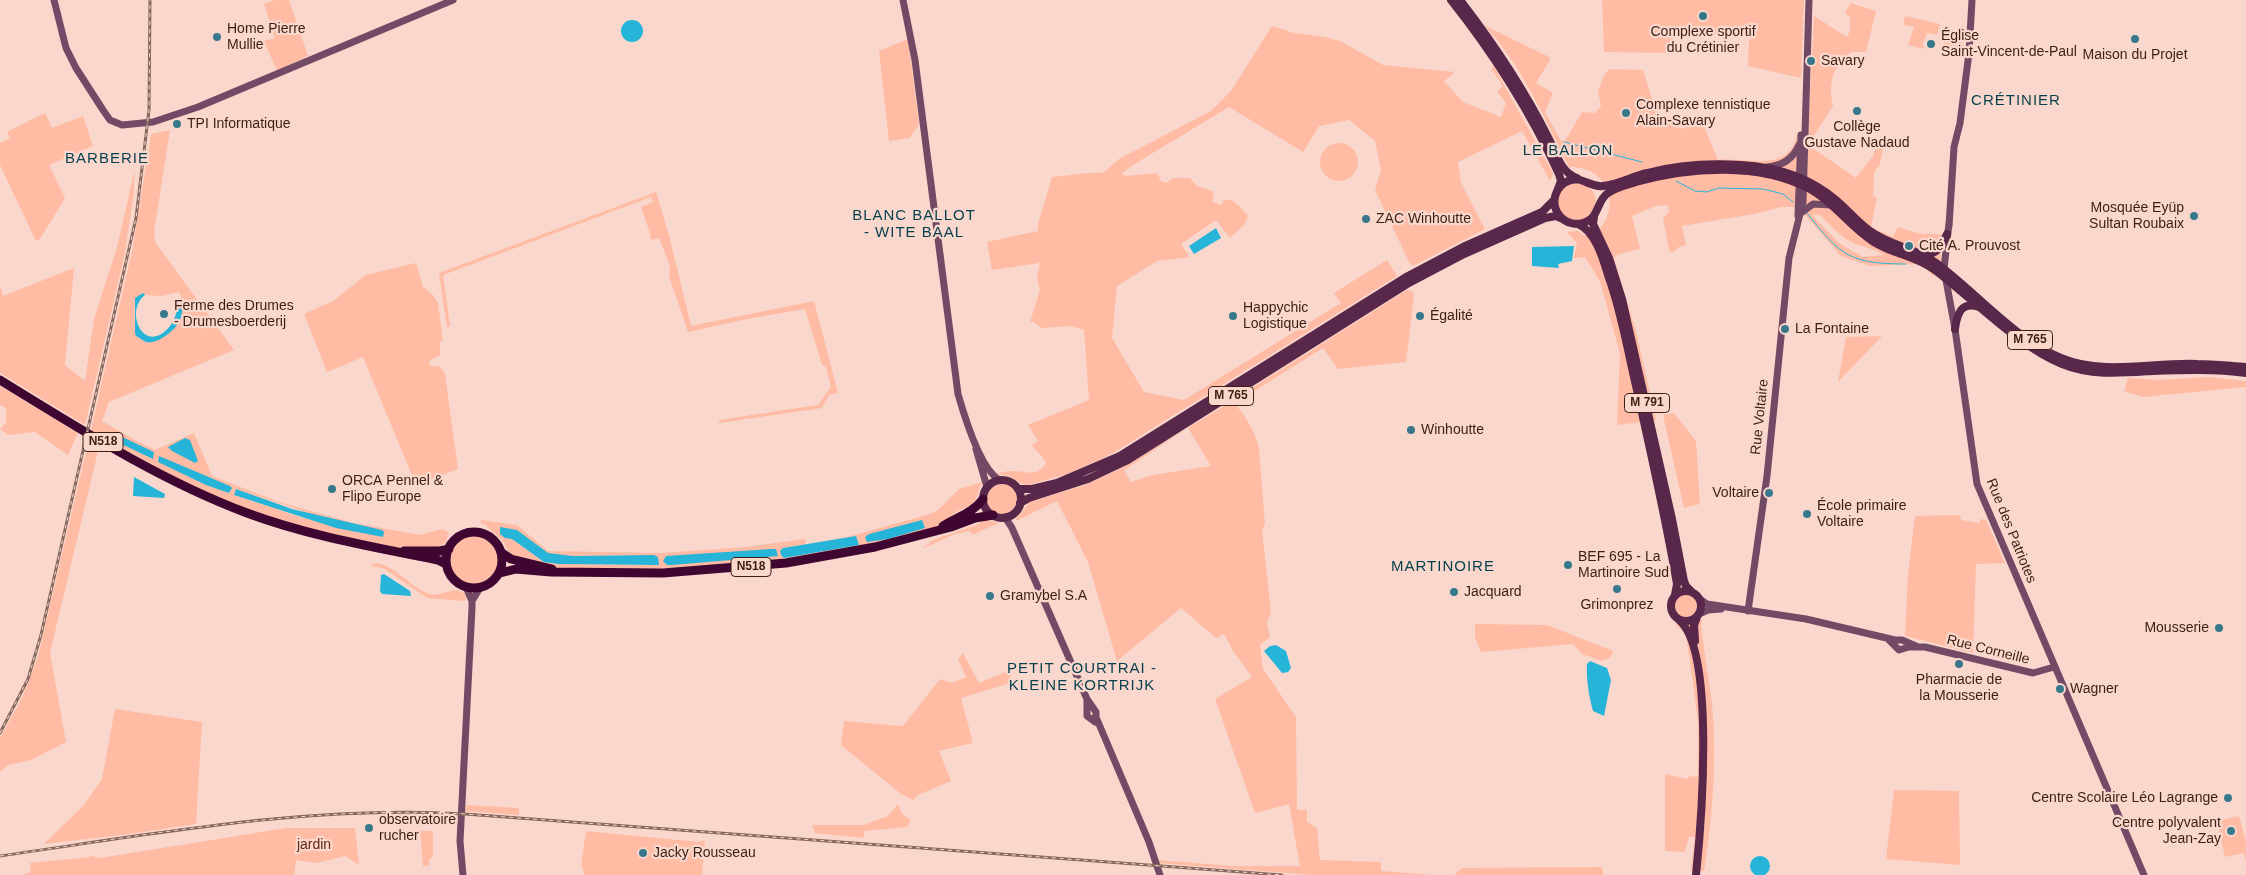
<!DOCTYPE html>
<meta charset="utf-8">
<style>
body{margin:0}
canvas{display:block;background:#f9d7cc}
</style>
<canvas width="2246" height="875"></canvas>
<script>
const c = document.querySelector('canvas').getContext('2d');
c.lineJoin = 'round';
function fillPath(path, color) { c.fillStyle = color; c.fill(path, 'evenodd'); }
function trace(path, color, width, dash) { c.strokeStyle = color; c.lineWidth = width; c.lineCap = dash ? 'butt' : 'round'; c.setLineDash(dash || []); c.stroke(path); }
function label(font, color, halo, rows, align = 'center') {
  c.font = font + ' Arial,sans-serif'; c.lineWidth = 4.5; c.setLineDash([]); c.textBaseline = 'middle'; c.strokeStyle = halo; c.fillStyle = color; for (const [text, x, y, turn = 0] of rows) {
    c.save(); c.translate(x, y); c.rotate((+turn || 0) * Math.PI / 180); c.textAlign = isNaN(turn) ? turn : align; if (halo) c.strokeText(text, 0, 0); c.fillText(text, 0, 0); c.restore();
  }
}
const green = new Path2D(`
 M275 0H289L308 56 289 65 279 75 264 41 275 38 264 4Z
 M1602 0H1804L1801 78 1748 66 1749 41 1753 35 1673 33 1672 38 1679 53 1604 52Z
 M1851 3 1876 11 1866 52H1851C1832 66 1828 84 1833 106L1808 145 1856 178 1873 156 1877 143 1884 144 1880 164 1874 173 1873 196 1877 198 1871 227 1893 237 1898 227 1921 234H1942L1940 243 1941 260 1933 276 1927 270 1917 264 1870 266 1841 256 1807 217 1794 207H1781L1754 214 1682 226 1686 245 1679 247 1672 253 1669 250 1663 218 1669 212 1668 205 1656 206 1632 216 1640 249 1619 254 1614 258 1637 335 1656 420 1617 425 1620 354 1600 281 1585 257 1574 258 1577 243 1567 232 1578 231 1585 236C1590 233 1598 230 1602 226 1614 210 1612 186 1595 174 1587 168 1578 167 1569 167 1545 119 1521 64 1484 25L1551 58 1536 83 1553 93 1545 112 1561 141H1565L1582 112 1595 113 1601 106 1598 91 1604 75 1609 69 1643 70 1659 121 1683 129 1700 117 1718 160C1746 157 1790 174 1797 134L1808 135 1814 16 1847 37 1850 31V17L1845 12ZM1812 215H1820C1830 225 1839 235 1851 242 1862 247 1874 248 1884 255L1863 257 1839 243Z
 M1905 16 1940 24 1937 35 1927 33 1923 43 1924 49 1908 45 1914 27 1903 25Z
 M1272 26 1294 33 1325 37 1340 41 1383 65 1455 72 1444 81 1463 102 1501 117 1506 103 1497 91 1503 86 1492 70 1493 65 1553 173 1550 181 1522 131 1458 162 1461 183 1485 229 1413 266 1409 262 1375 190 1381 170 1375 141 1349 120 1319 126 1303 152 1229 107 1133 165 1121 174 1127 176 1157 173 1161 181 1166 183 1173 178H1190L1197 186 1212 191 1214 197 1212 201 1221 205 1224 200C1235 198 1241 208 1248 216L1244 225 1230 238 1216 220 1181 244 1190 257 1157 261 1117 286 1112 338 1144 392 1184 400 1341 303 1334 293 1387 260 1397 276 1110 455 1067 474 1029 485 1022 484 1011 477 995 473C1000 473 1006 471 1012 471 1026 471 1037 478 1046 463 1043 455 1037 453 1032 445L1038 441 1028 425 1089 400 1084 330 1071 326 1041 328 1034 322H1030L1040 290 1037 278 1040 263 992 270 987 242 1038 231V224L1052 177C1069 176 1085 172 1103 173L1119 159 1211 111 1231 91Z
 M1962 33 1963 52 1961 55 1943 50 1945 35 1961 42Z
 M908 39 919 124 910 138 889 141 879 51Z
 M45 113 52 128 83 116 93 146 49 165 65 198 40 239 36 241 0 165V143L10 138 7 132Z
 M170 130 154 232 155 242 234 350 109 402 102 421 135 440 155 450 194 433 212 476 279 502 354 523 420 535 443 529 449 533 446 542 440 546V548L397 549 297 526 228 502 168 474 91 430 133 247 151 134ZM179 292C189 308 175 328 162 338 158 340 150 341 146 342L136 336 134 308 143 293 145 295 161 296ZM236 489C279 504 324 516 365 534L303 518 234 495Z
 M1320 162a19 19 0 1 1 38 0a19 19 0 1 1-38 0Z
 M135 169 133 200 124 257 85 425 0 373V285L3 296 74 268 65 365 85 381 94 319 117 247Z
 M1558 202a19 19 0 1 1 38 0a19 19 0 1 1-38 0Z
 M656 192 669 235 691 326 814 301 838 393 829 395 822 408 719 423V420L818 405 831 387 826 367 822 365 805 309 747 319 688 332 669 276 670 266 659 238 651 240 650 233 641 207 653 202 651 197 443 275 450 326 447 327 439 273Z
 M416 263 423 287 433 295 438 303 443 341 440 342V355L429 361 430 366H439L445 374 458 469 416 485 363 357 327 372 304 314 333 301 366 275Z
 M1407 290 1413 292 1414 296 1406 362 1338 369 1323 348 1251 393 1249 390Z
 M1882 336 1838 382 1846 337Z
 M2209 377 2246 381V387L2143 397 2124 391 2128 378 2157 380Z
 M0 386 78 433 68 455 35 432 8 435 0 429 6 423V408L0 405Z
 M1229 403H1234C1245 415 1255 431 1259 448L1265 524 1262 529 1271 612 1267 623 1270 637 1260 645 1263 669 1296 717 1297 810H1307V822L1317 828 1320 860 1381 862V871L1433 875H1313L1158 863 1157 860 1232 866H1300L1289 804 1255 813 1215 699 1252 677 1233 651 1224 634 1216 638 1181 608 1117 661 1088 562 1057 501 1016 521V519L1030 502 1085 485 1122 468ZM1188 428 1211 466 1153 475 1131 482 1124 470Z
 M1674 413 1696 441 1700 504 1684 508 1663 415Z
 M89 439 99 447 50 653 66 742 31 760 8 765 0 772V738L22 698 38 657Z
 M982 482 974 504 956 512 933 529 837 552 734 565 626 570 554 568 512 558 503 541 484 524H481V520L517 525 548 551 661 553 746 547 805 539 806 545 851 536 930 514 938 510 959 489ZM517 530 548 553 573 556 654 555 658 565 559 564 544 562 512 539 505 538 502 534ZM856 536 859 545 783 558V548Z
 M987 499a15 15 0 1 1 30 0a15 15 0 1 1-30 0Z
 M1960 515 1961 520 1978 523H1980V519L1986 520 2005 563 1976 564 1973 653 1905 636 1908 574 1915 516Z
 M983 519 999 523 972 535 970 531 955 534 922 549 933 540 979 524Z
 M450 560a24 24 0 1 1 48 0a24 24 0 1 1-48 0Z
 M376 563C397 566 410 588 430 594 443 598 455 582 466 596L465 601 427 598 383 568 370 566Z
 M1673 606a12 12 0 1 1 24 0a12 12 0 1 1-24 0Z
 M1703 619 1701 623C1703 650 1709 676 1712 703 1717 760 1713 815 1704 871L1691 870 1695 837H1689L1685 852 1665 851V774L1688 779 1689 776 1698 777V720L1686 634 1675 624 1683 626Z
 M1475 624 1547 625 1613 651 1611 657 1602 661 1582 654 1573 644 1481 652 1475 637Z
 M963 653 979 683 1008 671 1013 682 961 698 973 743 939 751 951 781 918 795 913 800 901 794 841 745 844 721 903 726 940 679 952 683 966 677 958 659Z
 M115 709 202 722 196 824 130 834 44 844 84 805 102 779Z
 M1894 790 1959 791 1960 865 1886 859Z
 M898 804 902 814 911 820 907 827 864 831V838L815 833 812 825H864L888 816Z
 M466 805 519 808V815L465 811Z
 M2239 816 2246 841V863L2244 853 2225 857 2217 821Z
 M286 828H355L359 865 345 856 316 863 296 860 294 875H22L31 872 30 863 90 857V855L100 858Z
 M420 831H433V856L429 860V866H423Z
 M586 831 699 842 705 840 702 875H585L581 865Z
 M1598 867H1602L1603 875H1454L1462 868Z`);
const water = new Path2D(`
 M621 31a11 11 0 1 1 22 0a11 11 0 1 1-22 0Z
 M1216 228 1221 238 1194 254 1189 246Z
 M1574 246 1572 261 1558 264 1559 268 1532 266V247Z
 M143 293 145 295C123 312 145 357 170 326 175 320 176 312 179 305L184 303C182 310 182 316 179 322 174 331 157 345 146 342 143 341 139 337 136 336L135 333V298Z
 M116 434 154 452 153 459 115 441 113 437Z
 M185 438 190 440 198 461 195 463 172 451 168 447Z
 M159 456 230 486 232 488 229 493 206 485 158 462Z
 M134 477 165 494 164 498 133 496Z
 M236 489 292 509 382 530 384 532 383 537 336 528 234 495Z
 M922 520 925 528 888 539 867 542 865 537 869 534Z
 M500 527 517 530 548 553 573 556 654 555 658 557 659 565 559 564 544 562 512 539 505 538 500 534Z
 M856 536 859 545 784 558 781 555 780 551 783 548Z
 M771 549H776L778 556 672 565H667L663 561 666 556Z
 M384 574 410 591 411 596 382 594 380 591 381 575Z
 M1276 645 1286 651 1291 668 1288 672 1282 673 1264 651 1270 646Z
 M1590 661 1607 668 1611 680 1604 716 1593 711C1589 696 1586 679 1587 664Z
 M1750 866a10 10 0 1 1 20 0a10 10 0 1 1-20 0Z`);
const stream = new Path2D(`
 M1564 142 1642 162
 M1676 181 1695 191 1706 192 1719 188 1763 189 1783 194 1793 202
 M1807 213C1840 256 1851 264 1906 264`);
const secondary = new Path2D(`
 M54 0 66 48 76 68 103 110 110 120 122 125 153 122 198 107 453 0
 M903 0 915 60 958 394C964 415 980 468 999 480
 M1767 167C1782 166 1793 159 1799 145
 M1801 213 1813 204 1831 205
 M1798 216 1801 135
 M1949 223 1944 269 1955 329 1977 484 2144 875
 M1949 226 1954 147 1960 123 1969 53 1972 0
 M976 449 987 487
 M1005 517 1012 528 1087 699 1096 712V717L1092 719
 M466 587 472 601
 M1700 599 1707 604 1806 619 1895 640H1902L1916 646
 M1748 611 1767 476 1789 258 1803 202 1809 0
 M1699 614 1708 610 1721 609
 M1889 640 1899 650 1909 647H1925L2033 673 2054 667
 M1087 699V716L1095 722
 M1096 717 1149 842 1160 875
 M463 875 460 841 472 608V601L480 588`);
const primary = new Path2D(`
 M1451 0C1494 54 1530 111 1559 174L1561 181 1558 189
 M1460 0C1494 44 1524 89 1549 139 1556 153 1561 173 1577 178
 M1594 217 1593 224 1609 258 1622 299 1672 519 1684 581 1686 586 1693 593
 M1578 224C1596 231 1604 262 1609 278 1622 314 1628 353 1637 390 1651 454 1666 519 1677 584L1675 595
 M1923 255C1937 255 1942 246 1947 234
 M1955 329C1957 314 1961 301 1979 307
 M2246 367C2230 366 2213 364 2197 364 2152 362 2104 376 2061 358 2014 339 1977 293 1936 263 1916 248 1890 246 1870 231 1857 222 1848 210 1836 200 1809 177 1776 167 1741 165 1710 163 1677 165 1647 173 1633 176 1618 185 1603 186 1590 188 1582 175 1568 181 1556 186 1551 201 1557 212 1565 226 1581 227 1592 218 1599 210 1599 199 1608 193 1616 187 1627 185 1636 182 1690 167 1759 162 1810 189 1835 203 1850 227 1874 242 1893 254 1916 256 1935 270 1973 299 2019 347 2062 364 2091 376 2122 373 2152 371 2183 370 2215 369 2246 373
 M983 499a19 19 0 1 1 38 0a19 19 0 1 1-38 0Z
 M1018 489H1032L1057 483 1120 456 1408 276 1463 247 1542 212 1554 200
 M1020 503 1029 498 1088 479 1126 461 1407 284 1464 254 1545 218 1556 216 1563 219
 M1671 606a15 15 0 1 1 30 0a15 15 0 1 1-30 0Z
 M1679 620C1716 651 1701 827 1696 875
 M1695 641 1694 625 1697 617`);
const highway = new Path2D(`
 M0 380C80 429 159 480 247 513 309 536 373 547 438 560L446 564
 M943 526C957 517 973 513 983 499
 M446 560a28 28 0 1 1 56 0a28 28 0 1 1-56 0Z
 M404 551H440L449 549
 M502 553 511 559 552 569
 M500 573 516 569 551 572 663 573 786 563 875 547 951 527 975 518 993 515`);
const rail = new Path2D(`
 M0 733 28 679 41 635 136 218 149 110 150 0
 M0 856C154 834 309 805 465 814L1282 875`);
const markers = [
 [1703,16,5,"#38788b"],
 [217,37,5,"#38788b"],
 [2135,39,5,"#38788b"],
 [1931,44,5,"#38788b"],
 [1811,61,5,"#38788b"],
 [1857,111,5,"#38788b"],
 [1626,113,5,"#38788b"],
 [177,124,5,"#38788b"],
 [2194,216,5,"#38788b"],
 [1366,219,5,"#38788b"],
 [1909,246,5,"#38788b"],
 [164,314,5,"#38788b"],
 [1233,316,5,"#38788b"],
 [1420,316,5,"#38788b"],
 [1785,329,5,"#38788b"],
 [1411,430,5,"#38788b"],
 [332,489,5,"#38788b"],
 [1769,493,5,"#38788b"],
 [1807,514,5,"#38788b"],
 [1568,565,5,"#38788b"],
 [1617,589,5,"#38788b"],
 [1454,592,5,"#38788b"],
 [990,596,5,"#38788b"],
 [2219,628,5,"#38788b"],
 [1959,664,5,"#38788b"],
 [2060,689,5,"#38788b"],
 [2228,798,5,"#38788b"],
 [369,828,5,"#38788b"],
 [2231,831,5,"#38788b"],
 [643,853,5,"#38788b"]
];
const shields = [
 [2030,340,45],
 [1231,396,45],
 [1647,403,45],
 [103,442,40],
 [751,567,40]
];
const shieldNames = [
 ["M 765",2030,340],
 ["M 765",1231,396],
 ["M 791",1647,403],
 ["N518",103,442],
 ["N518",751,567]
];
const poiNames = [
 ["Home Pierre",227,29],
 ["Mullie",227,45],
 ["Complexe sportif",1703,32,"center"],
 ["du Crétinier",1703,48,"center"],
 ["Église",1941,36],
 ["Saint-Vincent-de-Paul",1941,52],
 ["Maison du Projet",2135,55,"center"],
 ["Savary",1821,61],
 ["Complexe tennistique",1636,105],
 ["Alain-Savary",1636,121],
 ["TPI Informatique",187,124],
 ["Collège",1857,127,"center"],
 ["Gustave Nadaud",1857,143,"center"],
 ["Mosquée Eyüp",2184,208,"right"],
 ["Sultan Roubaix",2184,224,"right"],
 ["ZAC Winhoutte",1376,219],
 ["Cité A. Prouvost",1919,246],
 ["Ferme des Drumes",174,306],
 ["- Drumesboerderij",174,322],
 ["Happychic",1243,308],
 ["Logistique",1243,324],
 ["Égalité",1430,316],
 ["La Fontaine",1795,329],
 ["Winhoutte",1421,430],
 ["ORCA Pennel &",342,481],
 ["Flipo Europe",342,497],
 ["Voltaire",1759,493,"right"],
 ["École primaire",1817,506],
 ["Voltaire",1817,522],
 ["BEF 695 - La",1578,557],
 ["Martinoire Sud",1578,573],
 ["Jacquard",1464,592],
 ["Gramybel S.A",1000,596],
 ["Grimonprez",1617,605,"center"],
 ["Mousserie",2209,628,"right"],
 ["Pharmacie de",1959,680,"center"],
 ["la Mousserie",1959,696,"center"],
 ["Wagner",2070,689],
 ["Centre Scolaire Léo Lagrange",2218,798,"right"],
 ["observatoire",379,820],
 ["rucher",379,836],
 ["Centre polyvalent",2221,823,"right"],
 ["Jean-Zay",2221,839,"right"],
 ["Jacky Rousseau",653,853]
];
const streetNames = [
 ["Rue Voltaire",1760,417,-84],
 ["Rue des Patriotes",2011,531,68],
 ["Rue Corneille",1988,650,14]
];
const parkNames = [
 ["jardin",314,845]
];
const neighbourhoodNames = [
 ["CRÉTINIER",2016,101],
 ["LE BALLON",1568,151],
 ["BARBERIE",107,159],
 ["BLANC BALLOT",914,216],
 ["- WITE BAAL",914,233],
 ["MARTINOIRE",1443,567],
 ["PETIT COURTRAI -",1082,669],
 ["KLEINE KORTRIJK",1082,686]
];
fillPath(green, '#ffbba3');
fillPath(water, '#26b4d8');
trace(stream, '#26b4d8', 1);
trace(secondary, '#734a65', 7);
trace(primary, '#582749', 8);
trace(highway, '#400632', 9);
trace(rail, '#87685d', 3);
trace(rail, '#f9d7cc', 1, [4]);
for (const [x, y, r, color] of markers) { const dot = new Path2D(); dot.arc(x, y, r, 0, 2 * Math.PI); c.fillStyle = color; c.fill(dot); trace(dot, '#f9d7cc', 2); }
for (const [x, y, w] of shields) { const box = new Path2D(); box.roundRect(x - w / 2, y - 9.5, w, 19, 4); c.fillStyle = '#f9d7cc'; c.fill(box); trace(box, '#3c1e13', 1); }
label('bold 12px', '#3c1e13', null, shieldNames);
label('14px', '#3c1e13', '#f9d7cc', poiNames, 'left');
label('14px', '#3c1e13', '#f9d7cc', streetNames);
label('14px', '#622711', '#f9d7cc', parkNames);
c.letterSpacing = '1px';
label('15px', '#043f4d', '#f9d7cc', neighbourhoodNames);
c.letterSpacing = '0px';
</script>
